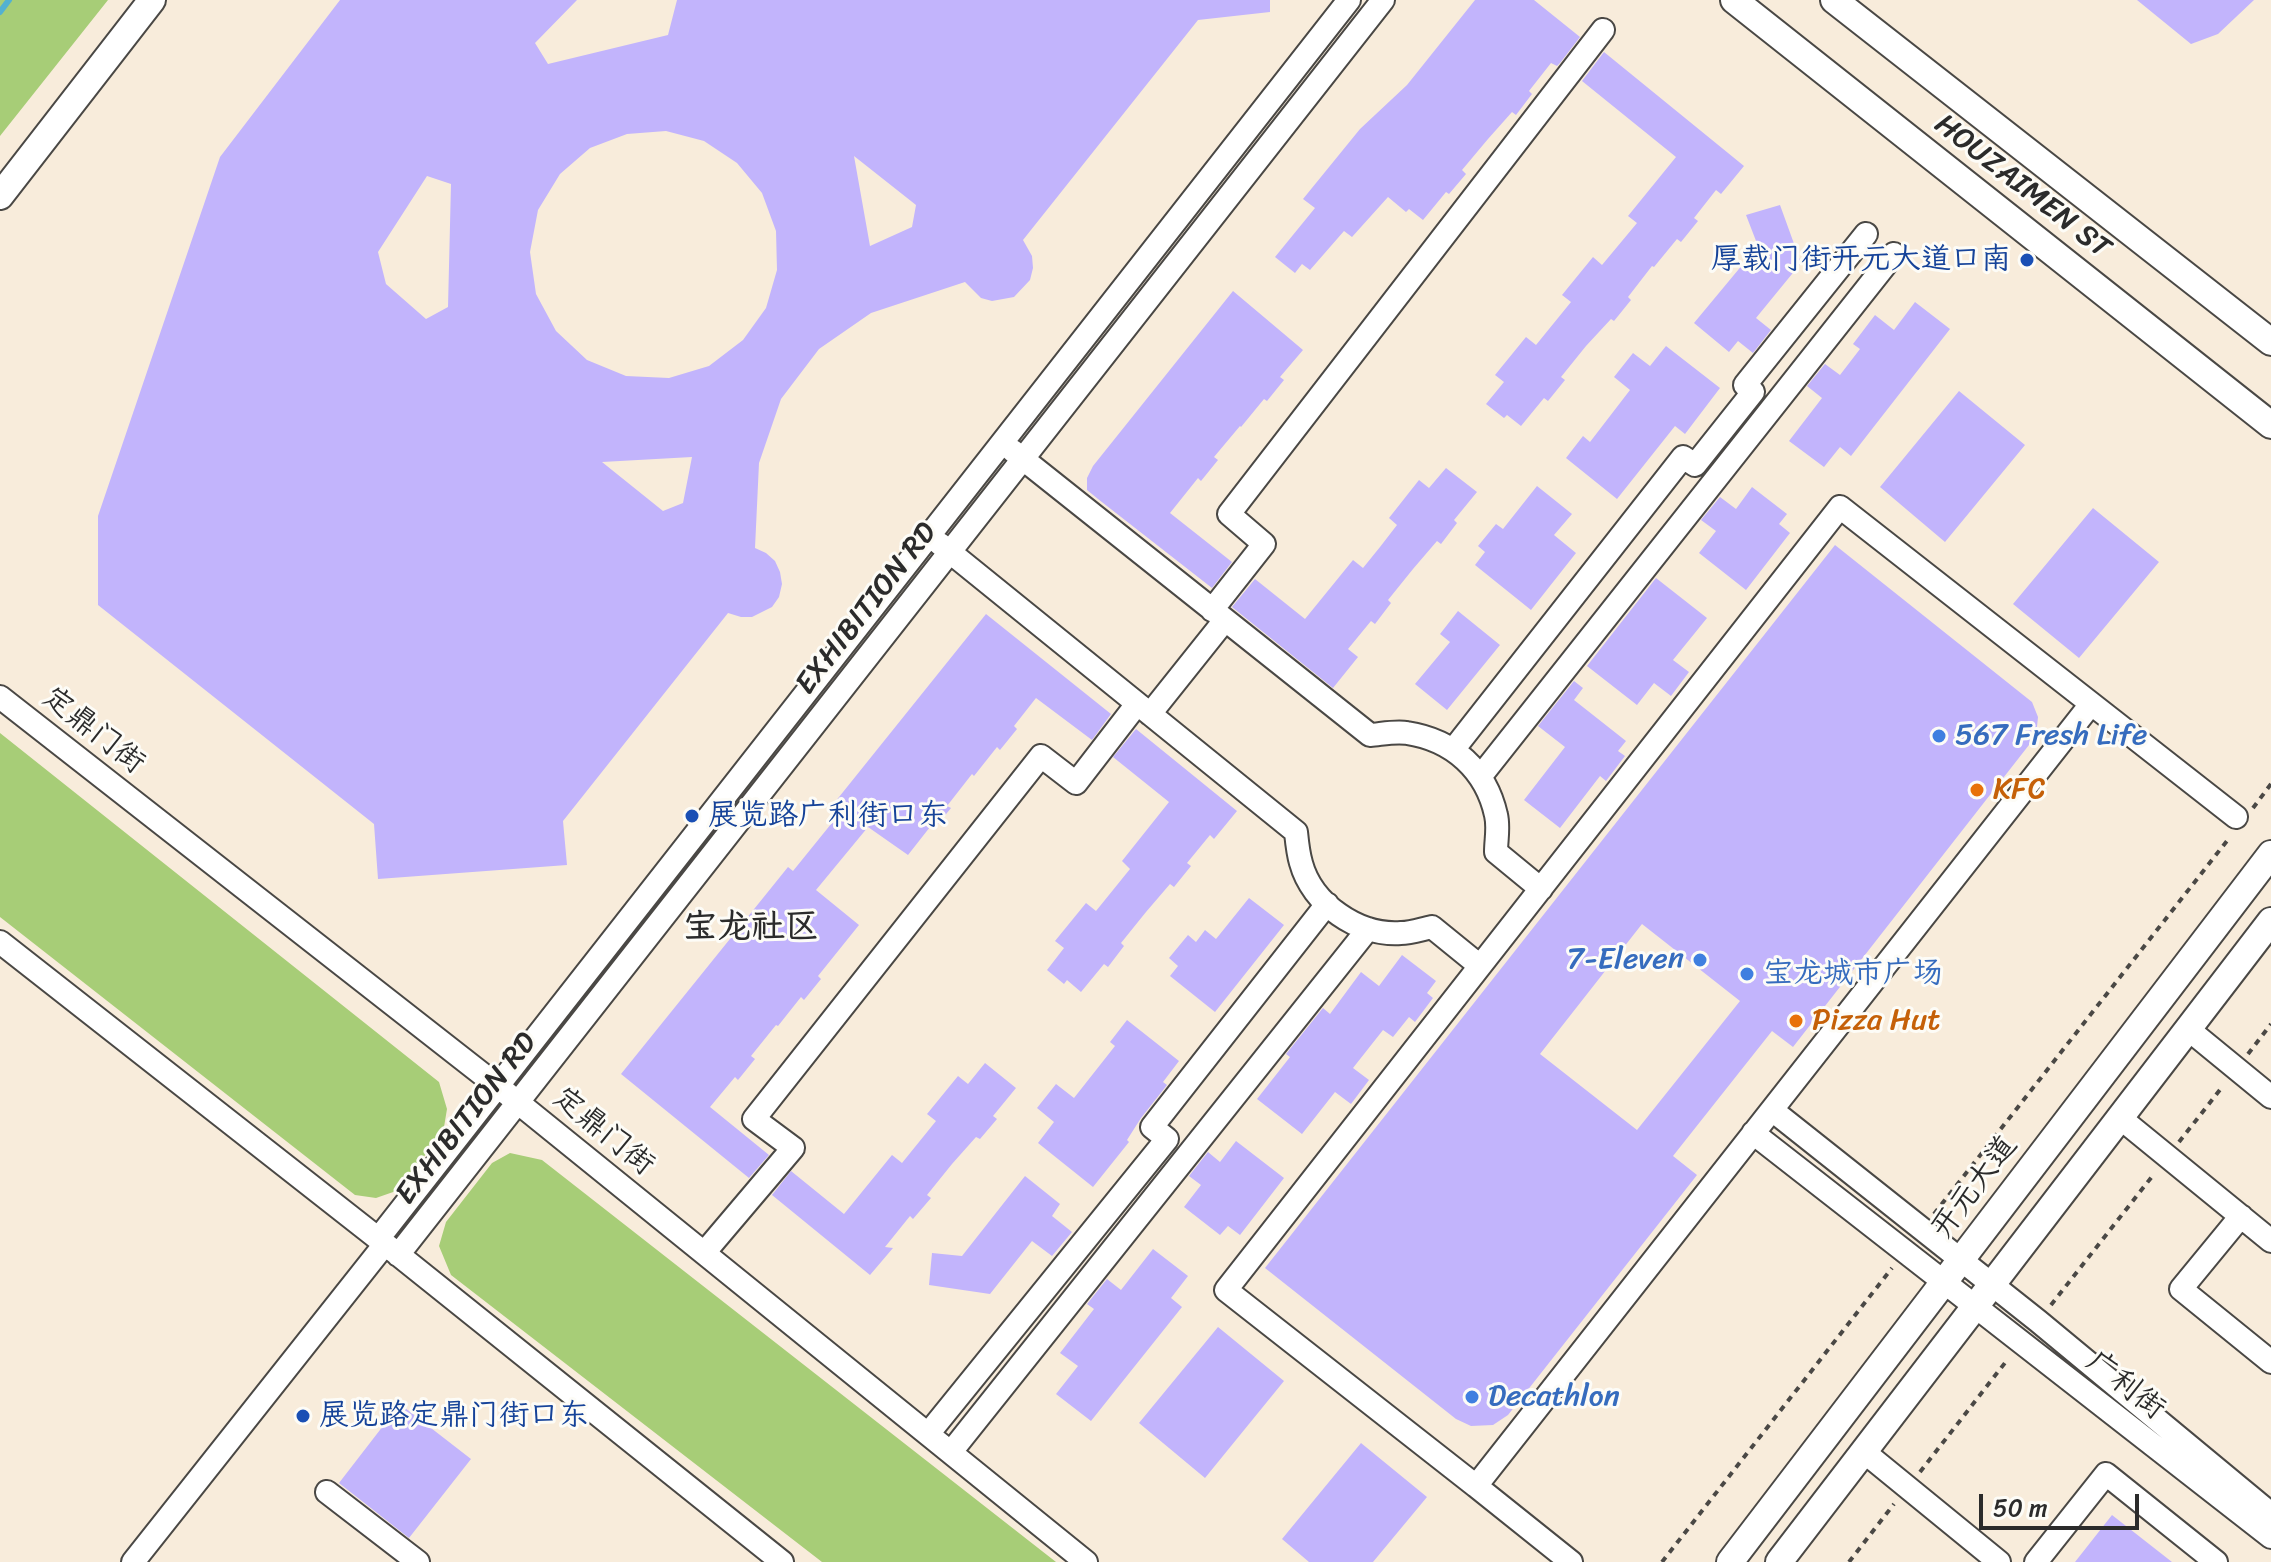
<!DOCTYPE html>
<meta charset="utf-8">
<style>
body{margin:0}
#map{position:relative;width:2271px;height:1562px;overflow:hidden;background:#f8ecdb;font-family:Sriracha,sans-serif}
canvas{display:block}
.scale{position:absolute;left:1979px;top:1494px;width:160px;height:36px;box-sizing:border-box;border:4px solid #2b2b2b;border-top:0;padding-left:10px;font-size:24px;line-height:28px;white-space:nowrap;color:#2b2b2b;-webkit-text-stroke:6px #fdfcf7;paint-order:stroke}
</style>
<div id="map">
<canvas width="2271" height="1562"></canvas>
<div class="scale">50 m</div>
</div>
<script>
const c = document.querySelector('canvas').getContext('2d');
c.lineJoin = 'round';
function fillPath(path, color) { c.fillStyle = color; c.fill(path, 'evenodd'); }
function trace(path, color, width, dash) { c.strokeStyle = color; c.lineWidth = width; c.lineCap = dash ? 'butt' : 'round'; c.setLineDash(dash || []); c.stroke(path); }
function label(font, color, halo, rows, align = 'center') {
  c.font = font + ' Sriracha,"LXGW WenKai TC",sans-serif'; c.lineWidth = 6; c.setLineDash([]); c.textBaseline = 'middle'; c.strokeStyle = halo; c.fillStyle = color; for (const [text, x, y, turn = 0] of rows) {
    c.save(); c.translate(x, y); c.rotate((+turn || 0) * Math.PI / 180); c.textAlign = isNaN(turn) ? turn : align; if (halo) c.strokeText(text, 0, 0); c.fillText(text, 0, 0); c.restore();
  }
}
const green = new Path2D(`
 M0 0H108L0 136Z
 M0 733 439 1082 447 1109 443 1133 396 1191 376 1198 355 1195 0 917Z
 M510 1153 542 1160 1056 1562H822L451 1275 439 1246 446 1222 492 1163Z`);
const stream = new Path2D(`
 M0 12 9 0`);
const building = new Path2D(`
 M340 0H577L535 43 548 64 668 35 677 0H1270V12L1198 20 1023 240 1032 256 1033 268 1030 280 1014 297 992 301 981 298 965 282 871 313 819 349 781 399 759 463 755 548 766 553 775 561 780 572 782 584 779 597 772 607 752 617H741L728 613 563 821 567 865 378 879 374 824 98 605V516L220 157ZM666 131 704 141 737 163 762 193 776 231 777 270 766 308 743 340 709 366 669 378 626 376 587 360 556 331 536 294 530 252 538 210 560 174 590 148 627 134ZM854 156 916 205 912 227 870 246ZM427 176 451 184 448 307 426 319 386 284 378 252ZM692 457 683 503 663 511 602 462Z
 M1475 0H1534L1580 37 1560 63 1557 66 1551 63 1529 91 1532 94 1516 115 1512 112 1488 139 1462 170 1466 174 1449 194 1446 192 1423 220 1409 209 1406 212 1388 197 1352 237 1344 231 1310 270 1302 264 1295 273 1275 257 1315 208 1303 199 1360 129 1407 85Z
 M2137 0H2254L2218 34 2191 44Z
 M1604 52 1744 166 1721 194 1716 190 1694 218 1698 221 1681 242 1677 239 1654 267 1652 266 1628 297 1631 300 1614 321 1611 319 1586 346 1561 377 1565 380 1548 401 1544 398 1521 426 1507 415 1504 418 1486 404 1504 382 1495 375 1526 337 1536 345 1571 302 1562 295 1593 257 1602 265 1637 223 1628 216 1676 157 1582 81Z
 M1780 205 1801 263 1756 318 1771 330 1753 353 1738 341 1729 352 1694 323 1758 246 1746 215Z
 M1233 291 1303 350 1280 377 1284 380 1267 401 1264 399 1241 427 1240 426 1214 457 1218 460 1201 481 1198 478 1170 513 1232 562 1212 588 1098 499 1087 490V478L1093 466Z
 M1915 302 1950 329 1851 456 1840 447 1824 467 1789 441 1822 398 1807 386 1825 364 1840 375 1860 349 1853 344 1875 315 1894 330Z
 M1666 346 1720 388 1685 434 1675 426 1617 499 1566 458 1583 436 1590 442 1630 390 1614 377 1633 353 1650 366Z
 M1959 391 2025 445 1945 542 1880 487Z
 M1446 468 1477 492 1454 520 1457 523 1441 544 1437 541 1413 569 1388 600 1391 603 1375 624 1371 621 1348 649 1358 657 1333 688 1232 607 1255 579 1305 619 1353 560 1363 568 1380 547 1397 525 1389 518 1419 480 1429 488Z
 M1537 486 1572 514 1554 535 1576 553 1531 610 1475 565 1485 552 1478 546 1496 524 1503 529Z
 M1752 487 1787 514 1779 524 1790 533 1746 590 1699 553 1716 531 1701 520 1720 497 1736 509Z
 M2093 508 2159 562 2079 658 2013 604Z
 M1835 545 2032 702 2038 717 2036 736 1793 1047 1772 1031 1673 1156 1697 1175 1508 1415 1493 1425 1471 1426 1456 1419 1265 1268ZM1642 924 1740 1001 1637 1130 1540 1054Z
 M1656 578 1707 618 1673 660 1689 672 1671 696 1654 683 1637 705 1587 666Z
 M1458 611 1500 645 1447 710 1415 684 1450 642 1440 634Z
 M986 614 1111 714 1092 740 1036 698 1014 726 1017 729 1000 750 997 747 974 776 972 774 947 806 951 808 934 829 930 827 908 855 868 827 816 890 859 925 818 976 821 979 804 1000 801 997 778 1026 776 1025 751 1056 755 1059 738 1080 735 1077 710 1107 769 1155 749 1178 621 1074 788 867 793 871 844 808 835 802Z
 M1574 681 1583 688 1574 700 1626 741 1618 751 1625 756 1606 781 1600 776 1560 828 1524 800 1565 747 1538 726Z
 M1136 729 1237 811 1214 839 1210 835 1187 863 1191 866 1174 887 1170 884 1146 912 1121 943 1124 946 1108 967 1104 964 1081 992 1067 980 1064 984 1047 970 1064 948 1055 941 1086 903 1096 911 1130 869 1122 861 1169 802 1113 757Z
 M1249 898 1284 925 1215 1012 1170 976 1178 966 1169 958 1188 935 1196 942 1205 930 1216 939Z
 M1402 955 1436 981 1427 993 1433 998 1415 1022 1409 1017 1393 1037 1383 1030 1353 1068 1369 1080 1351 1104 1335 1092 1302 1134 1257 1099 1290 1057 1286 1054 1323 1008 1330 1014 1361 972 1379 986Z
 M1127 1020 1179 1061 1163 1082 1167 1085 1141 1118 1127 1140 1129 1142 1093 1187 1038 1143 1054 1122 1037 1108 1056 1084 1074 1098 1115 1046 1110 1042Z
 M985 1063 1016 1088 993 1116 997 1119 980 1139 976 1137 952 1164 927 1195 931 1198 913 1219 910 1216 885 1247 893 1248 870 1275 772 1195 791 1171 844 1214 892 1155 902 1163 936 1121 927 1114 958 1076 968 1084Z
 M1236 1141 1284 1178 1240 1235 1228 1226 1220 1235 1184 1207 1201 1185 1189 1176 1208 1152 1220 1162Z
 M1025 1176 1060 1204 1052 1216 1072 1232 1052 1256 1032 1241 990 1294 929 1285 932 1253 962 1256Z
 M1153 1249 1188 1276 1171 1298 1182 1307 1091 1421 1056 1394 1078 1366 1060 1353 1094 1309 1087 1304 1107 1279 1121 1290Z
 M1218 1327 1284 1381 1205 1478 1139 1423Z
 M400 1404 471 1459 409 1538 339 1483Z
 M1361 1443 1427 1497 1373 1562H1309L1282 1539Z
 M2112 1515 2172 1562H2075Z`);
const path = new Path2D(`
 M2253 808 2271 784
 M2248 1054 2271 1024
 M2179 1142 2223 1086
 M1934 1214 2230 837
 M2051 1305 2154 1174
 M1920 1472 2008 1359
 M1662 1562 1892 1268
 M1849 1562 1894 1504`);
const minor = new Path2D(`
 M1013 451 1370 735C1382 734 1396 731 1407 733 1453 740 1486 770 1496 815 1499 827 1496 840 1496 852L1541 889
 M940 544 1296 832C1297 842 1298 853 1301 863 1312 904 1358 936 1401 933 1411 933 1422 929 1432 927L1480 966
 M1212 610 1264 544 1229 514 1603 30
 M0 697 505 1092 1086 1562
 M2091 704 1476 1486 1226 1290 1840 507 2236 817
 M1150 714 1225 620
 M1453 750 1683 457 1695 465 1753 392 1745 385 1866 234
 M1480 777 1894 254
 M0 942 385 1244 782 1562
 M2188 1029 2271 1097
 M1772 1110 2038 1321 2271 1514
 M2119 1117 2271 1241
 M1753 1133 2271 1537
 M2241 1216 2181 1289 2271 1362
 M378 1239 1349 0
 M704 1253 793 1148 754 1119 1041 756 1076 783 1137 704
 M398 1255 1383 0
 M928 1434 1167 1139 1152 1127 1327 904
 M1863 1451 1999 1562
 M951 1452 1368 929
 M1476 1486 1571 1562
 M327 1492 418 1562
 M133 1562 385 1244
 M2036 1562 2106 1474 2216 1562`);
const major = new Path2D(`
 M1734 0 2271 425
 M1834 0 2271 342
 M0 196 152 0
 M1730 1562 2271 854
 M1779 1562 2271 921`);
const markers = [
 [2027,260,8,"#1a4fb4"],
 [1939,736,8,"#3f7fe0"],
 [1977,790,8,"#e8710a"],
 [692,816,8,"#1a4fb4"],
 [1700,960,8,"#3f7fe0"],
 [1747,974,8,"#3f7fe0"],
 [1796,1021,8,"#e8710a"],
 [1472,1397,8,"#3f7fe0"],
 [303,1416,8,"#1a4fb4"]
];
const streetNames = [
 ["HOUZAIMEN ST",2022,187,38],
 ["EXHIBITION RD",867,609,-52],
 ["定鼎门街",93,731,38],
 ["EXHIBITION RD",467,1119,-52],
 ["定鼎门街",603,1132,39],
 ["开元大道",1975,1188,-53],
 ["广利街",2125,1386,38]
];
const transitNames = [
 ["厚载门街开元大道口南",2011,260,"right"],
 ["展览路广利街口东",708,816],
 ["展览路定鼎门街口东",319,1416]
];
const shopNames = [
 ["567 Fresh Life",1955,736],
 ["7-Eleven",1684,960,"right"],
 ["宝龙城市广场",1763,974],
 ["Decathlon",1488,1397]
];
const foodNames = [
 ["KFC",1993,790],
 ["Pizza Hut",1812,1021]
];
const quarterNames = [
 ["宝龙社区",751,928]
];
fillPath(green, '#a7cd77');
trace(stream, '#53b1d1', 6);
fillPath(building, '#c2b4fc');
trace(minor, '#4a4845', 26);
trace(major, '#4a4845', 30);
trace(path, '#4a4845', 4, [6, 6]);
trace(minor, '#fff', 22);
trace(major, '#fff', 26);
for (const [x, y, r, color] of markers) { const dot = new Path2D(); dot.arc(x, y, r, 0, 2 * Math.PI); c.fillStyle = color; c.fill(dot); trace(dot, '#fdfcf7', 3); }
label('30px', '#2b2b2b', '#fdfcf7', streetNames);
label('30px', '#164399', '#fdfcf7', transitNames, 'left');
label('30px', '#366cbe', '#fdfcf7', shopNames, 'left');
label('30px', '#c56008', '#fdfcf7', foodNames, 'left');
label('bold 34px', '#2b2b2b', '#fdfcf7', quarterNames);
</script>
